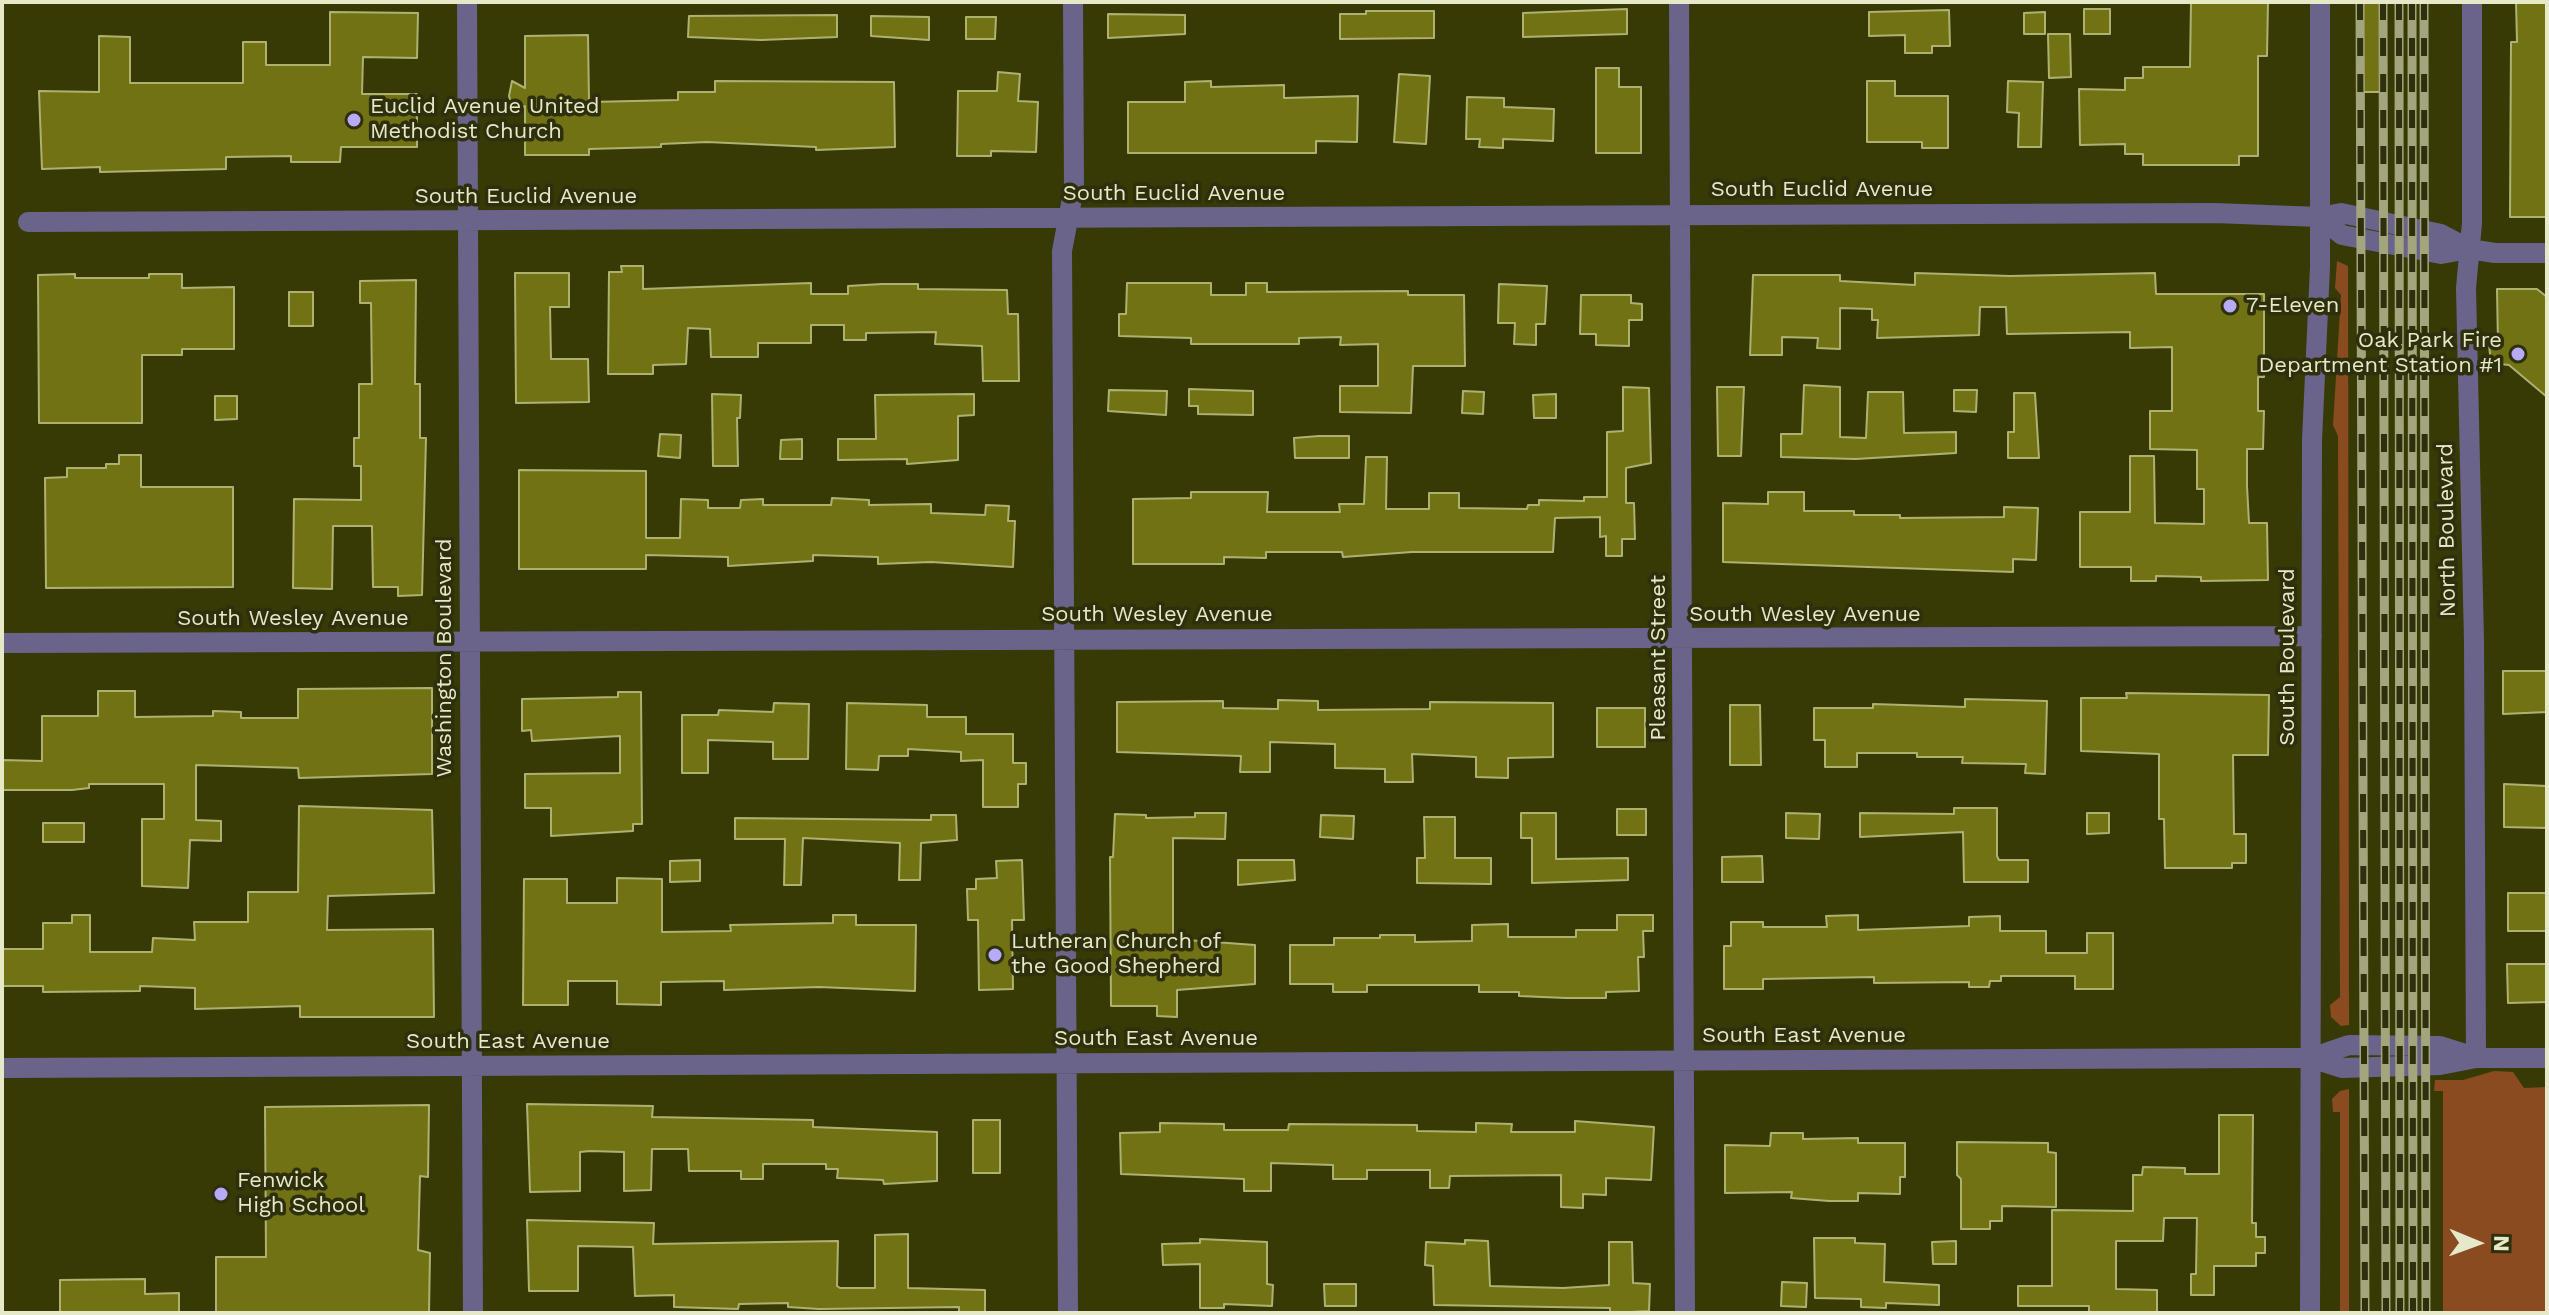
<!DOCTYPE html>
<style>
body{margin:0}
#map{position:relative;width:2549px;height:1315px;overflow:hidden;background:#383a06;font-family:"Work Sans",sans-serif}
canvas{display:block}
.frame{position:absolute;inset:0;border:4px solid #e6e9c8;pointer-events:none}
.north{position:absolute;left:2437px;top:1203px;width:80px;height:80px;-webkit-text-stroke:6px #2e2f0d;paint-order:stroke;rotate:91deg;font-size:22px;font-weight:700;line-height:32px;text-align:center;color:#e6e9c8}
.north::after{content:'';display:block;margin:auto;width:28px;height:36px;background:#e6e9c8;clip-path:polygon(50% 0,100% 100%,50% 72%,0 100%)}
</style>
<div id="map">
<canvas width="2549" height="1315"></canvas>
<div class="frame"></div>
<div class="north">N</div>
</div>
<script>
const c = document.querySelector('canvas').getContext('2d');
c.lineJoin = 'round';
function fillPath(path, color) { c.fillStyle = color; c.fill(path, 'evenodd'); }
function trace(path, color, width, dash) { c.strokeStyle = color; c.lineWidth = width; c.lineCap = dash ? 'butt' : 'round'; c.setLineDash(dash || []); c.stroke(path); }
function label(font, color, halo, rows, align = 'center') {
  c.font = font + ' "Work Sans",sans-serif'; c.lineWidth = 7; c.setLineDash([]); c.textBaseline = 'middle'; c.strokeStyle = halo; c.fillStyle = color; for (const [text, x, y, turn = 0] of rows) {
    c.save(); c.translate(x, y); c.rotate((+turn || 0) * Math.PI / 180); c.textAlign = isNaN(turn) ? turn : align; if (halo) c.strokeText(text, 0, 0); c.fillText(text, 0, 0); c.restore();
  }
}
const green = new Path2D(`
 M2337 261 2348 266 2349 1025 2341 1026 2331 1017 2330 1005 2340 997 2338 436 2333 425 2341 295 2335 288Z
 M2494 1071 2513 1072 2524 1088 2547 1087V1313H2443V1091H2434L2435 1080H2463Z
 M2349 1089V1313H2340V1112H2333L2332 1099 2340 1091Z`);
const building = new Path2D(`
 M2191 2H2268L2267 56H2258V156H2239V165H2143V154H2125V144L2080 145 2079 89 2125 90V78H2143V67H2190Z
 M2358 2H2385L2386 92H2360Z
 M2516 2H2547L2546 217H2510L2511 42H2517Z
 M1627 9V34L1523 37V13Z
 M2084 9H2110V34H2084Z
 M1949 10 1950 46H1932V53H1905V35L1869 36V12Z
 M1366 11H1434V38L1340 39V14H1366Z
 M330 12 418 13 417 58 363 57 362 94H417V147H341L340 162H291V156L226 157V169L100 172V167L42 169 39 91 99 92V36L130 37V83H243V42H266V65H330Z
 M2045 12V34H2024V13Z
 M1108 14 1185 15V34L1108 38Z
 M837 15V37L761 40 688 37 689 16Z
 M871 16 929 17V40L871 36Z
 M966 17H996L995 39H966Z
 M2048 34H2070L2071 77 2049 78Z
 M588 35 589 102 678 100V92H715V81L894 82 895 147 816 150V147L707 142 661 144V147L589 149V155H525V106L513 110 509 96 512 81 525 88V36Z
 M1596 68H1619V87H1641V153H1596Z
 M998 72 1020 74 1018 101 1038 102 1036 152 991 151V156H957L958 91H997Z
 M1399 74 1430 76 1426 144 1394 142Z
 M1211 81V87L1284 85V98L1358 96 1357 142 1316 141V153H1128V102H1185V82Z
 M1867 81H1895V96H1948V148H1922V142H1867Z
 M2008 81 2043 82 2041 147H2018L2019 113 2007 112Z
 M1467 97 1504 98V107L1554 109 1553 141 1503 139V148L1479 147 1480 139H1466Z
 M621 266H643V289L811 283V294H848V286L882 284H918V289L1007 290 1008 314H1018L1019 381H983L982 346 935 344 936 332 866 333V340H844V325H811V343H758V357H711L710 329 688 328 686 364 653 365V374H608L609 272H622Z
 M515 273H569V307H550L551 359H588L589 402 516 403Z
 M1915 273 2010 276 2155 273 2156 294H2264V377H2258V411H2264L2263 449H2247V486L2249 523H2267L2268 580 2201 581V577L2156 576V581H2131V567H2080V512H2130V456H2154L2155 523 2204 524V489H2197V450L2150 449V411H2172V347L2130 348V332L2007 334 2006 307H1980L1979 335 1877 338 1878 320H1872V309L1840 308V349L1817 348 1818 338 1782 337V355H1750L1753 275H1840V281L1915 285Z
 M75 274V278H149V274H182V288L234 287V349H182V355H142V423H39L38 275Z
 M416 280 415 384H420V438H426L422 595 398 596V587H373L372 526H333L332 589 293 588 294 499 361 500V466H354V438H359V384H372L371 303H360V281Z
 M1127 283H1211V295H1246V283H1267V292L1408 291V295H1464L1465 366H1413L1411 413 1340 412V386H1378V344L1340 345 1341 337 1299 338V344H1191V338L1119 336V314H1126Z
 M1499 284 1547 286 1545 324H1536V345L1514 344 1515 323H1498Z
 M2497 289H2537L2547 297V397L2509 365 2491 363 2489 345H2498Z
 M289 292H313V326H289Z
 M1581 295H1631V303L1642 304V320H1629V346L1596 345V334H1580Z
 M1804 385 1840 387V437L1866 438 1868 392H1903L1904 433 1956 432V453L1856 459 1781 457V434H1802Z
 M1623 387 1649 388 1651 463 1626 468V503H1634L1635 539H1622V556H1606V536L1600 537V517L1555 518 1553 552H1412L1343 557 1342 552H1266V558L1224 557V564H1133V499L1191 498V492H1268L1267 512H1340L1339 504H1364L1366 457H1387L1386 509H1429V493H1459V508L1527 509 1528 505H1539V500L1584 501V497H1607V432L1623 431Z
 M1717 387H1744L1741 456H1718Z
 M1189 389 1253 391V415L1198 414V406H1189Z
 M1109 390 1167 391 1166 415 1108 411Z
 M1954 390H1977L1976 412 1954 411Z
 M1463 391 1484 392 1483 414 1462 413Z
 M2014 393H2035L2039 458H2008V432H2014Z
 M712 394 741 395 740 418H737L738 466H713Z
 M974 394V415L958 416V460L907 464V459L838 460V439H876L875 395Z
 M1556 394V418H1534L1533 395Z
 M215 396H237V419L215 420Z
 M660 434 681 435 680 458 658 456Z
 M1319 436H1349V458H1295L1294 438Z
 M802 439V459H780L781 440Z
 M119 455H141V487H233V587L46 588 45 478 67 477V468H106V464H119Z
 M519 470 646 471V538H680L681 499 708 500V508H740L741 500 763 499V505H831L832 498 869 500V505L931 504V513L985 515 986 505 1009 506 1008 521H1015L1013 567 931 562 878 564V557L813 555V561L728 566V557L646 555V569H519Z
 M1768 492H1804V511H1854V515H1900V518L2004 517V507L2038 508 2036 560 2013 559V572L1723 562V503L1768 504Z
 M2503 671H2547V712L2503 714Z
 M432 688V774L299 778 298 768 196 765V820L221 821V841L190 840 188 888 142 886V819H164V784H89V788L72 790H2V760L42 761V716H98V691H135V717L213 716V711L241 712V718H298V689Z
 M618 692H641L642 824H633V831L551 836V808H525V774L620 773V736L532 741 531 730 522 731V699L618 697Z
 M2126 693 2269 695 2268 755H2233L2234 834H2246V863H2232V868H2165L2164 819H2159V754L2081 751V698H2127Z
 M1965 699 2047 701 2045 774 2025 773 2026 764 1962 763 1963 757H1917V753H1857V767H1825V740H1814V708H1873V704L1965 707Z
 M1278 700 1318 701V710L1430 709V702L1553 703V757L1508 758V778L1476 777V757L1412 754 1413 782H1385V769L1335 768V744L1270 742V772H1240L1241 756 1117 752V702L1223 701V708L1278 709Z
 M774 703 809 704 808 759H773V742L708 740V773H682V715H718L719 710 773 712Z
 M847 703 927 705V717H966V734H1013V763H1026V784H1018V807H983V760L961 761V752L908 749V756H879L878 770 846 769Z
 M1730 705H1760L1761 765H1730Z
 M1597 708H1645V747H1597Z
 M2504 784 2547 786V828L2504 827Z
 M299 806 432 810 434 893 328 896 327 930 433 929 434 1017H300V1006L195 1009V988L140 986V991L43 992V986H2V949H43V923H72V915H90V952H152L153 938 195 940 194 922H248V892H298Z
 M1954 808H1997V856L1999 860H2028V882H1964L1963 832 1860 837V813L1954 814Z
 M1617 809H1646V835H1617Z
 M1195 813H1226L1225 839 1173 838V939L1255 945V984L1177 990V1017L1157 1016V1006H1111L1110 857H1113L1115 814 1146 815V818L1195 817Z
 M1521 813H1556V859L1628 858V880L1532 883V838H1521Z
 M1786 813 1820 814 1819 839 1786 838Z
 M2087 813H2109V833L2087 834Z
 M931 815H956L957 840 921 843 920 880H899L900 843 803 838 801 885H784L785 839H735V818L931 820Z
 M1321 815 1354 816 1353 839 1320 837Z
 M1424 817H1455V858H1491V884L1417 883V858H1425Z
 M43 823H84V842H43Z
 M1762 856 1763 882H1722V857Z
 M700 860V881L670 882V861Z
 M1022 860 1024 920H1012L1013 989 979 990 978 920H968L967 889H976V879L997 878 996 861Z
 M1238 860H1294L1295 880 1238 885Z
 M617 878 662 879V932L731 931 730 925 833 923V915H856V925H916L915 991 819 987 724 990V981L661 982V1005L617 1004V981H568V1005H523L524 879H567V903H617Z
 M2508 893H2547V931H2508Z
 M1617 915H1653V931H1643L1644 957H1638L1639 991 1606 992V998H1566L1519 996V992H1479V985H1367V992H1333V984H1290V945H1334V938H1380V935H1415V942L1472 941V925L1508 924V937H1576V930H1617Z
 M1858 915V930L1969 926V917L2000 916V931H2046V953H2087V933H2113V989H2075V976H2001V981H1990L1989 987H1969V982L1874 983V977L1763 979V989H1724V946H1731V922H1763V927H1827L1826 916Z
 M2507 964H2547V1002L2508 1003Z
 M527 1104 653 1106 652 1117 813 1120V1127L937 1132V1181L884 1184 883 1180 837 1178 838 1169H826V1164H763V1179H741V1171H689L688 1149H652L651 1190 624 1191V1152L590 1151 580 1152V1191L530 1192Z
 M429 1105 428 1177 420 1176 418 1250 430 1253 429 1313H216V1257H266L265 1107Z
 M2219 1115H2253L2252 1223H2256V1237H2265V1253H2256V1266H2214V1295H2191V1274H2196L2197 1218H2164L2163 1241H2116V1289L2157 1290V1313H2089V1306H2018V1286H2052V1210L2133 1211V1175H2142L2143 1167 2185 1168V1174H2219Z
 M973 1120H1000V1173H973Z
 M1575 1121 1654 1127 1651 1180 1606 1178V1195L1583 1194V1208L1561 1207V1175L1450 1176 1449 1188H1430V1170H1367V1179H1333V1165L1271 1163V1191H1244V1179L1121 1174 1120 1133 1160 1132V1123L1224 1124V1130H1288L1289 1124 1417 1125V1131L1476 1132V1123L1512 1124 1511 1132H1575Z
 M1771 1133H1803V1139L1858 1138V1143H1905V1177H1900V1194L1858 1193V1201H1829L1791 1198 1792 1192 1725 1193V1145L1770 1146Z
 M1957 1142 2048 1143V1152L2056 1153V1207L2002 1206V1221H1990V1229H1961V1179L1957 1175Z
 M527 1220 654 1223 653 1244 838 1241 837 1286 840 1288H875V1235L908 1234V1288L985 1290V1313H959V1307L819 1309 788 1307V1303L739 1304 738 1309 674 1307V1295L635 1296 633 1247 578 1246V1291H529Z
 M1814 1238H1855V1243L1885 1244 1884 1282 1939 1285V1305L1886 1303V1308L1861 1307V1299L1815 1298Z
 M1200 1239 1267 1242V1284L1273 1285 1272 1306 1224 1304V1308H1200V1264L1163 1265 1162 1244 1200 1243Z
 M1465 1240 1488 1241 1490 1286 1563 1288 1609 1285V1242H1632L1633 1283 1650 1284 1649 1311 1610 1313V1308L1434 1305 1433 1266 1425 1265 1426 1242 1465 1244Z
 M1956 1241V1264H1933L1932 1242Z
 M145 1279V1294L179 1293V1313H60V1280Z
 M1782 1282 1807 1283 1806 1307 1781 1306Z
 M1324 1284H1356V1306H1325Z`);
const minor = new Path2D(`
 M467 2 473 1313
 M1679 2 1685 1313
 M2472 2V223L2466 288 2474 641 2476 1058
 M2320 217 2342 235 2441 254 2469 249
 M28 222 2214 213 2320 217 2341 213 2441 234 2469 249 2495 253H2547
 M2 643 2312 636
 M2311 1058 2349 1045 2440 1046 2472 1056
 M2 1068 2266 1058H2311L2342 1068 2440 1065 2476 1058H2547
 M1068 1313 1062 251 1074 188 1073 2
 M2310 1313 2312 440 2320 267V2`);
const rail = new Path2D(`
 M2360 2 2365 1313
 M2383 2 2386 1313
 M2399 2 2400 1313
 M2412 2 2413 1313
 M2424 2 2426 1313`);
const markers = [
 [354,120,8,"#b7abf7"],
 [2230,306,8,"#b7abf7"],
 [2518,354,8,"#b7abf7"],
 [995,955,8,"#b7abf7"],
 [221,1194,8,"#b7abf7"]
];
const poiNames = [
 ["Euclid Avenue United",370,107],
 ["Methodist Church",370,132],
 ["7-Eleven",2246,306],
 ["Oak Park Fire",2502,341,"right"],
 ["Department Station #1",2502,366,"right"],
 ["Lutheran Church of",1011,942],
 ["the Good Shepherd",1011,967],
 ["Fenwick",237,1181],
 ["High School",237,1206]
];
const streetNames = [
 ["South Euclid Avenue",1822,190],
 ["South Euclid Avenue",1174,194],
 ["South Euclid Avenue",526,197],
 ["North Boulevard",2447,530,-91],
 ["South Wesley Avenue",1157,615],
 ["South Wesley Avenue",1805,615],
 ["South Wesley Avenue",293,619],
 ["South Boulevard",2288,657,-90],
 ["Washington Boulevard",445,658,-90],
 ["Pleasant Street",1659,658,-90],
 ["South East Avenue",1804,1036],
 ["South East Avenue",1156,1039],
 ["South East Avenue",508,1042]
];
fillPath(green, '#8b4b21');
fillPath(building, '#707214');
trace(building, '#aeb271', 2);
trace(minor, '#6a648b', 20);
trace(rail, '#a3a67d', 9);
trace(rail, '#2e2f0d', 6, [18]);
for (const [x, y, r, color] of markers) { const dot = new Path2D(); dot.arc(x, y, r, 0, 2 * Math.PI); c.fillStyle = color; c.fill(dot); trace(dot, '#2e2f0d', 3); }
label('22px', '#e6e9c8', '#2e2f0d', poiNames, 'left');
label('22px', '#e6e9c8', '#2e2f0d', streetNames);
</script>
